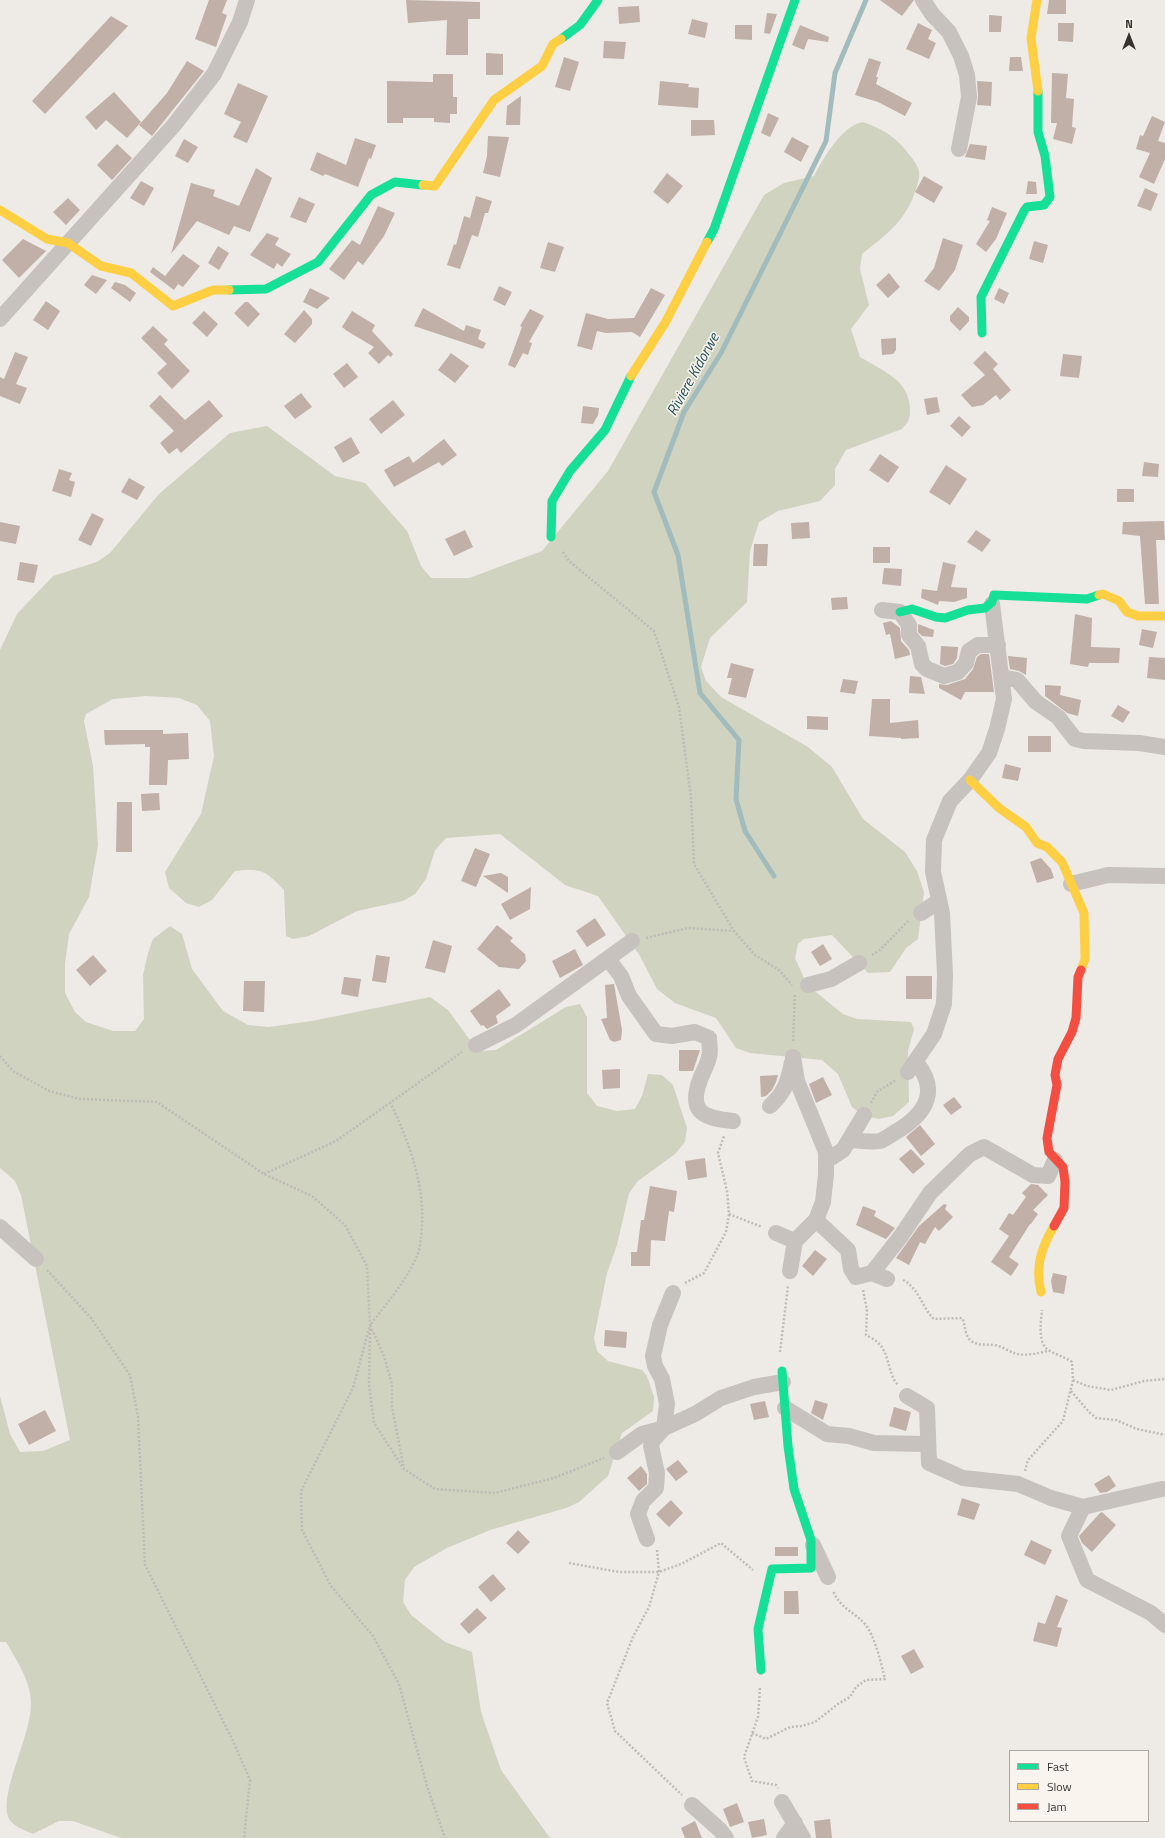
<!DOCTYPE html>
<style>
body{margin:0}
#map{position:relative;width:1165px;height:1838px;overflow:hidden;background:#eeeae5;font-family:"Titillium Web",sans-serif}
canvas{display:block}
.legend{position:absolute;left:1009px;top:1750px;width:140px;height:72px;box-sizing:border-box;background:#f9f4ee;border:1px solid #aca6a0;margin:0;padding:5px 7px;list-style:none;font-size:12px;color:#38302c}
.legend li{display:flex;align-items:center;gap:8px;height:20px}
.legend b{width:20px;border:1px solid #aca6a0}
.north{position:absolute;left:1109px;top:16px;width:40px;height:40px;-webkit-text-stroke:3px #f9f4ee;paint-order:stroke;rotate:0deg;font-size:11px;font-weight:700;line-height:16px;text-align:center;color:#38302c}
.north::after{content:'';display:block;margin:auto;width:14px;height:18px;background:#38302c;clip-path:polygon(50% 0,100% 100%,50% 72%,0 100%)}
</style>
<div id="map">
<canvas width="1165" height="1838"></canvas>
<ul class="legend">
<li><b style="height:5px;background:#16e098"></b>Fast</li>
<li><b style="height:5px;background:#ffcf43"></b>Slow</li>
<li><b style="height:5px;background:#f24e42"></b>Jam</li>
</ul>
<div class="north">N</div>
</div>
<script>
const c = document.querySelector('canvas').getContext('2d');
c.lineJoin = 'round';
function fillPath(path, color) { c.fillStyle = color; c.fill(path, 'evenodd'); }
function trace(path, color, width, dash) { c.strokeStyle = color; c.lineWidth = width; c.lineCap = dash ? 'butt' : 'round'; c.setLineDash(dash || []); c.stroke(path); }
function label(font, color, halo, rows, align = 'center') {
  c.font = font + ' "Titillium Web",sans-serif'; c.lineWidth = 3; c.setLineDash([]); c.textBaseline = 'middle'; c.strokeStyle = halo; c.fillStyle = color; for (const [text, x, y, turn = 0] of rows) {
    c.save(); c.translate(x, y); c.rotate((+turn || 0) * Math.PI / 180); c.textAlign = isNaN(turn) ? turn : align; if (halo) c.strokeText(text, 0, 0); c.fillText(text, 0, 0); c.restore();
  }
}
const green = new Path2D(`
 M863 122C881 128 896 137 908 153 912 158 917 164 919 171 920 177 918 183 916 189 906 221 887 234 862 254L860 269 869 305 851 329 860 357C883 371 910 380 910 410 910 419 908 423 902 429L846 450 835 469V485L820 501 778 511 759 522 750 551 747 602 710 638 701 667 706 681 721 697 808 747 832 767 863 819 905 852 917 871 924 892 918 939 906 948 890 972 868 973 832 935 804 939 798 944 795 958 807 985 843 1014 857 1019 911 1022 914 1029 908 1051 909 1102 893 1116 879 1119 864 1116 852 1107 838 1074 822 1060 750 1053 736 1048 716 1018 675 1003 657 989 640 956 598 896 565 885 500 834 446 838 435 850 426 879 415 894 403 901 357 911 309 936 293 939 286 936 284 890C265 871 264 868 235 871L212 900 199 907 186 903 169 888 165 872 201 814 214 756 210 721 197 705 179 698 146 696 113 699 86 714 84 721 93 766 98 845 89 897 69 934 65 964V993L75 1012 86 1022 113 1031H135L144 1019 143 975 148 953 153 939 170 926 182 934 192 969 223 1011 248 1025 269 1027 312 1021 430 997 448 1010 478 1051 496 1050 566 1007 580 1004 587 1017V1093L597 1106 617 1111 635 1109 642 1096 648 1074 662 1075 673 1085 687 1128 685 1142 675 1154 638 1181 629 1193 617 1245 607 1273 594 1338 597 1351 608 1361 642 1370 647 1376 654 1397 653 1411 622 1433 608 1476 579 1502 566 1508 490 1530 447 1548 414 1567 405 1580 403 1602 411 1615 445 1642 472 1652 481 1712 501 1770 550 1838H121L73 1821H59L33 1834C24 1830 12 1826 8 1817 0 1790 31 1736 31 1704 31 1681 17 1661 6 1642H0V1396L10 1434 20 1452 43 1451 70 1440 21 1195 15 1181 0 1168V650L17 614 53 576 97 562 110 553 159 494 230 433 267 426 335 476 365 483 407 531 421 566 431 578H469L542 551 608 471 764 195 784 183 814 176C823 159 842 125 863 122Z`);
const stream = new Path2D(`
 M774 876 745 831 736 799 739 740 700 693 678 555 654 492 684 412 721 353 826 141 835 73 866 0`);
const building = new Path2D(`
 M209 0H227L222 13 227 15 216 47 195 39Z
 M406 0 480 2V19H468V55H446L447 20 408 23Z
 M880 0H914L902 16Z
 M1049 0H1066V14H1047Z
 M639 6 640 22 619 24 618 7Z
 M767 13 777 14 770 34 764 33Z
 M989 15 1002 16 1001 32H989Z
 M111 16 128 26 45 114 32 101Z
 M692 19 708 23 705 38 688 34Z
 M918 23 932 30 928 39 936 43 929 59 906 49Z
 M1058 23H1074L1073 42 1058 41Z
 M735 25H752V40L735 39Z
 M800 25 829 37 828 42 808 39 804 50 792 45Z
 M604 41 626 42 624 59 603 58Z
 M486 53 503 54V75H486Z
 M564 57 579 62 570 91 555 87Z
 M1010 57H1021L1023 71H1009Z
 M869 58 881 62 876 77H878L876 84 912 103 905 116 878 102 855 95Z
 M187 61 204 71 152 136 139 125 167 93Z
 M1052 73 1068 74 1066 98 1074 99 1072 127 1076 128 1072 144 1053 139 1057 123H1051Z
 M433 74H453V97H457V114H450V123L434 122V118H403V123H387V81L433 82Z
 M660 81 689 84 688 87 699 88 698 108 658 105Z
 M977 81 992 82 991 106 977 105 978 96Z
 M238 83 268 96 247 143 233 137 241 122 224 114Z
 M114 92 141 122 127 138 106 120 96 130 85 117Z
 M521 96 520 125H506L507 106Z
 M768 113 779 118 770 137 761 133Z
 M1152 116 1165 122 1158 141 1165 143V159L1154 184 1139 177 1150 153 1136 149 1140 135 1143 136Z
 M691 120H714L715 135 691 136Z
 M488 136 509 137 500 177 483 173 487 156Z
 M792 137 809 146 801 162 784 152Z
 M355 138 376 145 371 159 369 158 358 187 325 174 323 176 310 170 317 152 346 165Z
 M184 139 198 147 188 163 175 156Z
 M117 144 132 158 112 180 97 165Z
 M970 144 987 146 985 160 965 157Z
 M256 168 272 178 250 232 234 226 229 235 197 221 171 254 191 183 215 190 213 196 239 206Z
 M667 173 683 186 668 204 653 192Z
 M924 176 943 187 934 203 915 192Z
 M141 181 154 188 144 206 130 198Z
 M1028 181 1036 182 1037 194H1026Z
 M1145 188 1158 194 1151 211 1137 206Z
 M476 196 492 201 488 213H485L478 237 472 235 460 269 447 265 454 244 456 245 464 216 470 218Z
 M299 197 315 204 306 223 290 217Z
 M68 198 80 210 66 225 53 212Z
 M378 206 395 213 384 236 363 265 358 261 344 280 329 269 352 240 360 245Z
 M992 207 1007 213 996 239 986 252 976 244 990 221 987 220Z
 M267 233 279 238 275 245 291 254 282 267 277 263 274 269 250 255Z
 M943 238 963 245 955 270 939 291 924 281 934 268Z
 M23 239 46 251 19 278 2 260Z
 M1034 241 1048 245 1043 263 1029 259Z
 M548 242 564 247 555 272 540 268Z
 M218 246 229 253 219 270 208 263Z
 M183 254 200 266 183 287 178 284 174 290 150 272 153 267 165 276Z
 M889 273 900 287 888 298 876 285Z
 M92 275 107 280 96 294 84 285Z
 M115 282 125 285 136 293 130 302 111 288Z
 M499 286 512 292 505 306 493 300Z
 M310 288 330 298 317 309 303 302Z
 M651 288 665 295 640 337 632 332 606 333 597 331 592 350 577 346 586 313 608 319 634 318Z
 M999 288 1009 293 1004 304 994 299Z
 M46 301 60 311 48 330 33 320Z
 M245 302H248L260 314 248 327 234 313Z
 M958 307 969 317V321L960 331 950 321V316Z
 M423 308 464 331 466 325 481 330 478 339 486 343 483 349 414 326Z
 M530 309 544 316 529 342 532 343 528 355 523 353 515 368 508 365 522 327 520 326Z
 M304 310 312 319V324L295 343 284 334Z
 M204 311 218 324 207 337 192 323Z
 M352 311 375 325 372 331 393 354 391 357 388 355 379 364 368 353 374 347 347 331 342 327Z
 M153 326 168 340 164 344 190 371 172 389 157 373 167 364 141 338Z
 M896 338V350L893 354 882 355 881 339Z
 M985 351 998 364 993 369 1011 390 1000 400 996 395 983 405 972 407 961 395 985 375 973 363Z
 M15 352 28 357 16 384 27 388 20 404 0 396V377L4 379Z
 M451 353 469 366 455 383 438 370Z
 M1063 354 1082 356 1079 378 1060 376Z
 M347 363 358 377 344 388 333 374Z
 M301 393 312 407 295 419 284 406Z
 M160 395 185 420 209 400 223 416 181 453 177 448 169 454 160 443 174 431 149 406Z
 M937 397 940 412 927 415 924 399Z
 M393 400 405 415 381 434 369 419Z
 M583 406 599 408 598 415 593 424 581 423Z
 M959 416 971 427 962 437 950 426Z
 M351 437 360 453 343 463 334 447Z
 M444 439 457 455 442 466 439 462 394 487 384 470 409 456 413 463Z
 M880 454 899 467 888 483 869 470Z
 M1144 462 1159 464 1158 477 1142 476Z
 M946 465 967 479 950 505 929 492Z
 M59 469 72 473 69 480 75 482 71 497 52 491Z
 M129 478 145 487 137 500 121 492Z
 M1117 489H1134V502H1117Z
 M92 513 104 519 91 546 78 540Z
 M1164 521 1165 540H1156L1159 604H1145L1140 536 1122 534 1123 522Z
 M0 522 20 526 16 544 0 541Z
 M809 522 810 538 792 539 791 523Z
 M465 530 473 547 454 556 445 539Z
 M976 530 991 540 982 552 967 542Z
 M754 544H768L767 566H753Z
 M873 547H890V563H873Z
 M20 562 38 565 34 583 17 580Z
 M943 562 956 565 951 587 967 588V598L954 602 939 601 938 605 921 598 922 589 937 591Z
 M884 568 902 569 901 586 882 584Z
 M847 597 848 609 832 610 831 598Z
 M1075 614 1092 618 1091 647 1120 648 1119 663H1089L1088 667 1070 664Z
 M891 621 900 628 901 641 909 650 910 655 895 659 890 634 886 635 883 623Z
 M918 624 934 630 933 637 922 636 918 632Z
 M1142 629 1157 632 1153 648 1139 645Z
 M941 646 958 647 957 658 953 664 945 666 940 664Z
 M981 654H989L994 692H965L961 700 939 688V684L947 685 965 679 973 669 977 657Z
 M1008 656 1027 658 1026 675 1019 671 1010 669Z
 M1149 657 1165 658V680L1147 678Z
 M731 663 754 669 746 698 728 694 732 678H727Z
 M910 676 921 677 925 694 909 693Z
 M843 679 858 681 855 694 840 692Z
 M1045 685 1061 686 1060 695 1081 700 1078 716 1067 713 1045 696Z
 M872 699H890V723L918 720 919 738 901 739V738L869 736Z
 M1118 705 1130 712 1123 723 1111 716Z
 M807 716 828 717V730L807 729Z
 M104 730H163V734L188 733 189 759 168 760 167 785H149L150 747H145V744L105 745Z
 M1028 736H1051V752H1028Z
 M1005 764 1021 768 1018 781 1002 778Z
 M159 793 160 810 142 811 141 794Z
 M117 802H132V852H116Z
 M475 848 490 854 476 887 461 881Z
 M1041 858 1051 869 1054 878 1037 883 1030 862Z
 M501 873 508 877V893L483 876Z
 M531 887 530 909 510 920 501 904Z
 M595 918 606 935 587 947 576 931Z
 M497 925 513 938 510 941 525 954 526 961 519 969 499 967 477 949Z
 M433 940 452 946 445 973 425 968Z
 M823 944 832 959 820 966 811 952Z
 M575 949 583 965 560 978 552 961Z
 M93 955 107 971 90 986 76 970Z
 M376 955 390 957 386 983 372 981Z
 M906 976H932V999H906Z
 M344 977 361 979 358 997 341 994Z
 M244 981H265L264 1012 243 1011Z
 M614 984 622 1030 621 1040 614 1042 610 1040 601 1019 607 1018 605 985Z
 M499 989 511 1005 496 1016 498 1023 487 1029 483 1025 481 1026 470 1011Z
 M679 1050H700L693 1071H679Z
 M620 1069V1088L603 1089 602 1070Z
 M778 1075 776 1082 772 1090 766 1096 761 1097 760 1076Z
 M823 1077 832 1095 816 1103 809 1084Z
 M954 1097 962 1107 951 1115 943 1105Z
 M920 1125 935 1144 921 1156 906 1137Z
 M911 1149 925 1164 913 1174 899 1159Z
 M705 1158 707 1177 688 1180 685 1161Z
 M1031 1184 1038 1185 1048 1195 1033 1210 1038 1214 1031 1224H1030L1009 1257 1019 1264 1011 1276 991 1262 1009 1236 999 1229 1009 1213 1013 1215 1026 1197 1022 1193Z
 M650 1186 677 1191 674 1212 669 1211 665 1241 651 1240 650 1266H631V1252H637L641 1220H644Z
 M944 1204 947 1205 945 1209 953 1217 939 1231 935 1227 925 1244 920 1242 909 1265 896 1258 919 1226Z
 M863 1206 876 1211 874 1216 895 1228 886 1239 856 1225Z
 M815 1250 827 1259 813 1276 802 1266Z
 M1053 1273 1067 1276 1064 1294 1053 1292 1051 1281Z
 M605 1330 627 1332 626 1348 604 1346Z
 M815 1400 828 1404 823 1420 811 1413Z
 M765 1401 769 1417 754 1420 750 1404Z
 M894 1407 911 1412 906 1431 889 1426Z
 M45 1410 56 1431 29 1445 18 1424Z
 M678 1460 688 1472 676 1481 666 1469Z
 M641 1466 647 1474V1484L639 1491 627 1478Z
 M1109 1475 1116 1486 1107 1492 1100 1493 1094 1484Z
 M962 1498 980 1504 974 1520 957 1515Z
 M671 1500 683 1513 669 1527 656 1514Z
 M1102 1512 1116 1525 1092 1552 1082 1543 1079 1536 1100 1513Z
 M518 1530 530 1542 518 1554 506 1543Z
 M1031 1540 1052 1550 1045 1565 1024 1555Z
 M775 1547H798V1556H775Z
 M493 1574 506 1589 491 1602 478 1587Z
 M784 1591H798L799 1614H784Z
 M1056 1595 1068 1600 1057 1627 1062 1628 1057 1647 1033 1641 1038 1622 1045 1624Z
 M477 1608 487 1618 469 1634 460 1624Z
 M914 1649 924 1667 911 1674 901 1656Z
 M737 1803 744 1822 730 1827 723 1809Z
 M764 1819 767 1835 752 1838 748 1822Z
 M830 1819 832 1838H816L814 1821Z
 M695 1821 702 1838H685L681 1828Z`);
const path = new Path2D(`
 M563 552 569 561 654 631 679 707 691 797 694 864 734 931 755 955 779 970 792 985
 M646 938 688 928 734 931
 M872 955 880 950 908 921
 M793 1041 795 994
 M0 1056 13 1071 49 1091 80 1099 157 1102 264 1174 312 1196 345 1225 367 1266 370 1325 353 1388 301 1491 302 1530 331 1586 373 1636 399 1684 427 1786 445 1838
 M390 1102C410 1144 427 1189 421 1237 420 1242 420 1249 418 1254 406 1281 388 1302 370 1325L384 1356 392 1384V1407L404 1469
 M871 1103 877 1092 896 1080
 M264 1174 336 1141 462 1052
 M729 1214 762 1227
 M47 1270 91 1318 130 1375 138 1417 145 1565 233 1741 250 1780 244 1838
 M903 1280C919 1288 922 1308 934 1319L962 1318C966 1325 964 1335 971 1341 978 1346 986 1344 994 1345 1002 1346 1008 1351 1014 1353 1024 1357 1038 1353 1048 1351
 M685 1283 704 1273 726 1232 729 1214 727 1191 718 1153 724 1136
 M863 1290 867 1310 866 1335C869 1337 874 1339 877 1342 890 1352 887 1373 898 1385
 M370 1329 369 1385 374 1423 404 1469 435 1489 495 1493 554 1478 604 1458
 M780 1352 788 1286
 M1073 1380 1087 1386 1111 1390 1144 1381 1165 1379
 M1071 1391 1089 1412 1096 1418 1116 1420 1137 1429 1165 1435
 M1025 1471 1028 1460 1063 1421 1073 1380 1072 1362C1065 1357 1057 1355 1050 1351 1037 1345 1041 1322 1042 1310
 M657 1550 659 1572 649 1607 633 1637 607 1703 615 1731 682 1795
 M569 1563 619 1572H659L681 1564 721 1543 753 1570
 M760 1688 758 1717 744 1757 752 1781 776 1785 778 1788
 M752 1733 766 1739 790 1727 802 1726 815 1722 838 1704 850 1697 856 1687 866 1680 885 1679C881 1663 875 1636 865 1624 852 1610 842 1610 833 1591`);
const street = new Path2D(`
 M923 0 932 14 949 32 961 56 967 75 969 97 959 149
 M0 319 174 125 214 74 240 22 247 0
 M882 610 900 612 909 625V635L918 646 922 664 927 669 944 676 958 672 966 663 969 651 978 645H998
 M1002 677 1017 680 1036 702 1058 717 1075 739 1084 741 1139 743 1165 747
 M1071 884 1108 875 1165 876
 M921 913 939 901
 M608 959 621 976 629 996 656 1034 672 1036 695 1032 709 1038C709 1044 711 1051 709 1057 708 1063 704 1070 701 1077 688 1110 700 1118 733 1121
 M808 985 831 979 859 963
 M476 1045 516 1025 632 941
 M908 1072 934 1034 944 1004 945 975 942 913 933 872 934 840 950 801 970 780 989 753 997 729 1004 699 992 604
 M770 1106C785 1092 788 1082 792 1062
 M849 1140C859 1140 870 1143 880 1141 886 1139 893 1133 899 1130 927 1112 939 1090 916 1062
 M826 1161 843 1150 864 1115
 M816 1220 848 1250 851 1269 856 1277 872 1273 901 1236 930 1193 970 1154 984 1147 1033 1175 1048 1176 1055 1160
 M0 1227 36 1259
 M776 1233 795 1241
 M790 1271 795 1241 816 1220 823 1202 826 1174V1152L797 1081 793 1057
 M872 1273 887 1279
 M907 1396 927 1408 929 1463 963 1478 1018 1484 1051 1498 1083 1507
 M785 1408 827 1434 849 1436 874 1443 928 1444
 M617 1452 642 1434 664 1428 695 1414 721 1398 754 1387 783 1382
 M1162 1489 1083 1507 1069 1536 1087 1580 1151 1613 1165 1625
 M647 1539 638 1514 643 1501 656 1488 657 1473 651 1446 653 1440 664 1428 667 1404 662 1379 655 1366 653 1356 660 1325 673 1293
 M813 1545 828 1577
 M782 1802 803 1838
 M692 1805 720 1830 726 1838
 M784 1838 795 1823`);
const fast = new Path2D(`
 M561 39 580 25 598 0
 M707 242 714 229 795 0
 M229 290 266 289 318 262 371 195 395 182 423 185
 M982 333 981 297 1024 211 1027 207 1044 205 1050 197 1045 156 1038 132V91
 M551 537 552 501 570 471 605 430 631 376
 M900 612 912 609 936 617 945 618 968 610 985 608 992 602 994 595 1087 599 1099 595
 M761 1670 758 1629 772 1569 811 1568V1540L794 1489 788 1446 782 1371`);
const slow = new Path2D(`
 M1037 0 1031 38 1038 91
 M423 185 435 186 494 100 542 66 553 44 561 39
 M0 210 47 239 68 243 101 266 131 273 173 306 213 290H229
 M631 376 665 323 707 242
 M1099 595 1103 594 1119 601 1127 612 1138 616H1165
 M970 780 999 808 1026 827 1037 843 1047 847 1062 862 1084 913 1085 959 1081 970
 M1041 1292C1035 1267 1041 1248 1054 1226`);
const jam = new Path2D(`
 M1054 1226 1064 1208 1065 1182 1063 1167 1049 1152 1047 1138 1057 1085 1055 1075 1058 1059 1072 1032 1076 1018 1078 977 1081 970`);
const waterNames = [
 ["Riviere Kidorwe",694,375,-61]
];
fillPath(green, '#cfd3c0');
trace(stream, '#a2bcbe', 5);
fillPath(building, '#c0b0a8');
trace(path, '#c0bbb6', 2.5, [2, 2]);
trace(street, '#c7c2be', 16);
trace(fast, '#16e098', 9);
trace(slow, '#ffcf43', 9);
trace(jam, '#f24e42', 9);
label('italic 15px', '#245157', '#f9f4ee', waterNames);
</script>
